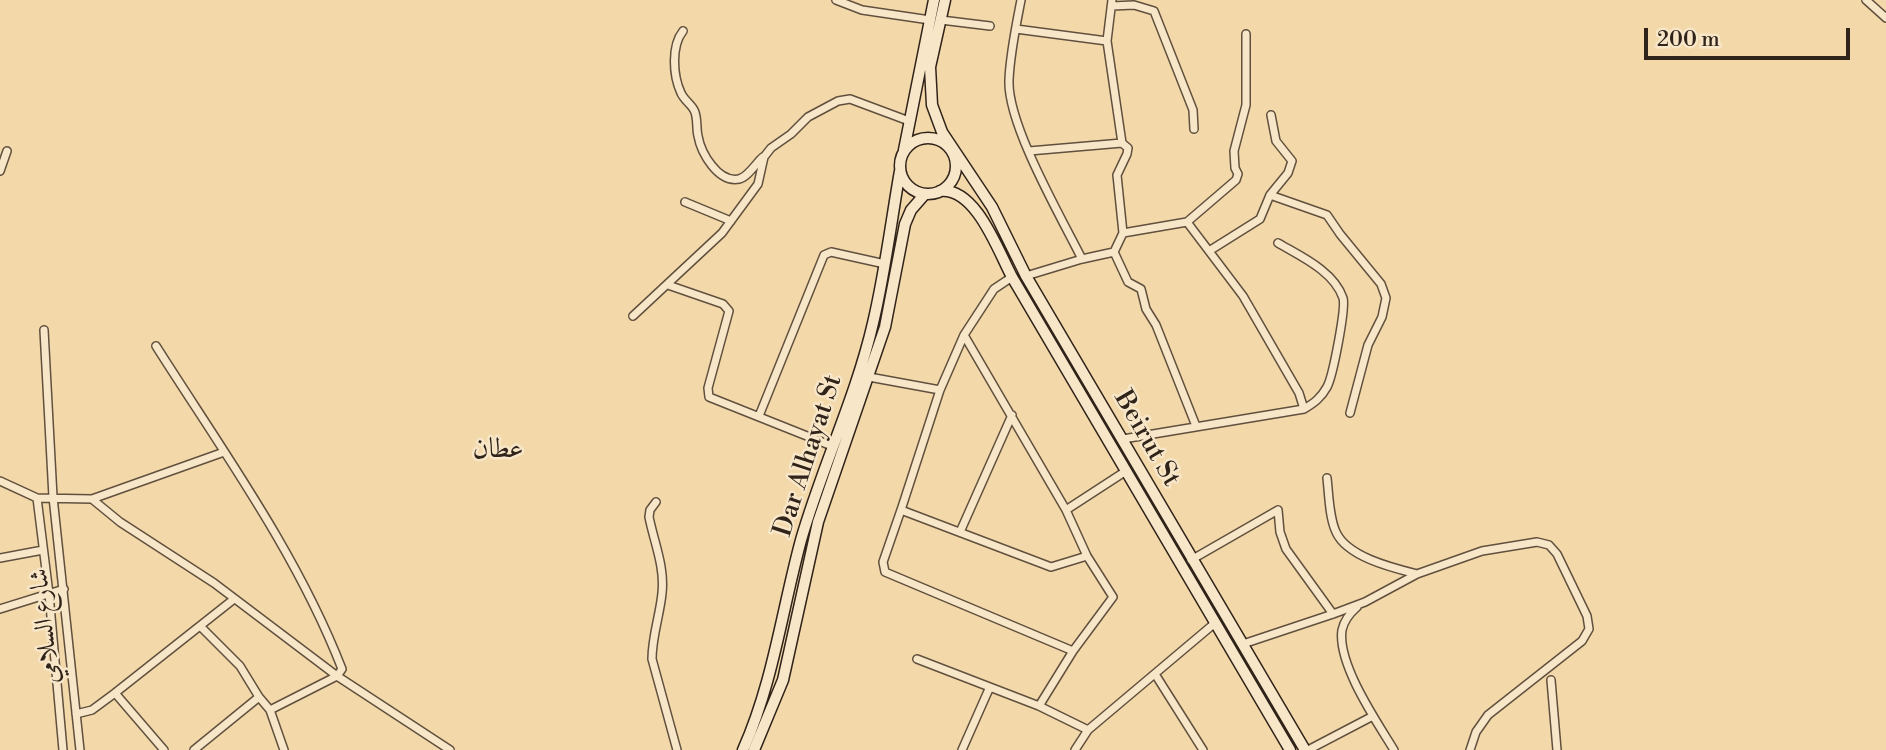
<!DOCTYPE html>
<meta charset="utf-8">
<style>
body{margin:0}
#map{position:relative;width:1886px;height:750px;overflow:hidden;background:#f3d8aa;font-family:"Libre Bodoni",serif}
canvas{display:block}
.scale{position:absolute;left:1644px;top:28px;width:206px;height:32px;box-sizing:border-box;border:4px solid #302319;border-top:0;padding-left:9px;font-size:21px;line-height:24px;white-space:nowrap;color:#302319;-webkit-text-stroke:5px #f7e6c8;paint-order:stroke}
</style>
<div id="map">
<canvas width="1886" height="750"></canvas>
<div class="scale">200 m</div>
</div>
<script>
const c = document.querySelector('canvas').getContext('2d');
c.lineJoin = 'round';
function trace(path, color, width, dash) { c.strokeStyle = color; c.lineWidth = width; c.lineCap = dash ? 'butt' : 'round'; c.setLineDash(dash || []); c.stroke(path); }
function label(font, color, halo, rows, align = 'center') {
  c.font = font + ' "Libre Bodoni",Amiri,serif'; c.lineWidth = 5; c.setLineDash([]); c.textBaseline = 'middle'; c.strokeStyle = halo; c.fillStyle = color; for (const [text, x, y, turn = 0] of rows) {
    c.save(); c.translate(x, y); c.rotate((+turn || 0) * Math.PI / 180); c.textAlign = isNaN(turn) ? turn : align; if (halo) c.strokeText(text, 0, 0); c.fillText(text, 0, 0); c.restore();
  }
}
const minor = new Path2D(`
 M836 0 862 10 930 20
 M1021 0C1016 26 1010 54 1009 80 1007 124 1061 217 1082 259
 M1112 0 1107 41 1122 143 1128 148 1127 154 1117 175 1123 233 1114 252 1128 282 1141 289 1146 309 1156 325 1196 426
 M1866 0 1886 18
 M1112 6 1134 5 1154 11 1193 110 1194 129
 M941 20 990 26
 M1016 29 1107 41
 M683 31C671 46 673 76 681 93 684 100 691 104 694 110 698 117 696 128 698 136 701 153 718 183 739 179 748 177 756 163 763 157
 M1029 151 1122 143
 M0 171 7 151
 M1270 195 1288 173 1292 161 1276 141 1271 115
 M685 202 731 221
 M1187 222 1243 296 1299 393 1304 409
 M1123 233 1187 222 1236 180 1238 174 1235 168 1234 151 1246 105V34
 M1209 251 1260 219 1270 195 1327 215 1340 234 1381 284 1386 298 1382 317 1368 345 1350 413
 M1026 276 1082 259 1114 252
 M1012 277 994 289 964 335 940 390 901 510 1051 567 1087 556
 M668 285 723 304 729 311 708 388 709 397 832 446
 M633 316 722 233 758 184 764 157 771 148 791 134 808 117 838 101 850 99 909 121
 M44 330 53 497 80 750
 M964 335 1066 510 1087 556 1113 597 1073 651 1039 706
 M156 346C222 450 297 553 342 669L337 676 270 710
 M869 377 940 390
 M759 416 824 255 831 252 885 264
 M1123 439 1304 409C1314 403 1321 398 1327 387 1333 376 1346 308 1343 298 1334 271 1300 256 1278 243
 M1327 478C1329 495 1329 517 1336 532 1347 557 1393 568 1417 574
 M0 481 37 498 92 499 120 522 214 583 337 676 450 750
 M37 498 49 594 63 750
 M92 499 224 452
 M656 502 650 510 649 517C654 542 665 567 662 593 660 615 652 636 652 659L677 750
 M901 510 883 562 885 572 1073 651
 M1066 510 1126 471
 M960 532 1012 415
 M0 558 43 550
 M1191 560 1278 510 1280 532 1286 549 1333 614
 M1357 607C1350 613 1344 621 1342 630 1337 664 1377 722 1394 750
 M0 609 64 589
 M201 627 240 666 259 697 270 710 284 750
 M1243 644 1333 614 1365 602 1417 574 1482 551 1537 542 1549 545 1557 554 1587 616 1589 629 1582 641 1488 715 1476 732 1470 750
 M917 659 1039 706 1088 730
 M1155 674 1203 750
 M1551 680 1557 750
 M115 693 164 750
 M76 714 92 710 115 693 234 599
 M194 750 259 697
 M962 750 989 689
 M1075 750 1088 730 1215 623
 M1308 750 1373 716`);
const secondary = new Path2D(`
 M945 0 930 67 932 105 942 132 992 207 1026 276 1305 750
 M900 166a28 28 0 1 1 56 0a28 28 0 1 1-56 0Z
 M904 150 934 0
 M940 191C976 187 998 251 1012 277L1290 750
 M743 750C773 683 782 610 801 540 822 467 856 397 873 323 885 273 891 222 900 171
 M754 750 783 680 818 522 885 327 905 224 911 210 925 194`);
const streetNames = [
 ["Beirut St",1146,439,60],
 ["Dar Alhayat St",809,456,-72],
 ["شارع السلامي",46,626,-96]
];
const neighbourhoodNames = [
 ["عطان",498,450]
];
trace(minor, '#61503d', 10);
trace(secondary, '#302319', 13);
trace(minor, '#f7e6c8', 7);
trace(secondary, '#f7e6c8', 10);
label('26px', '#302319', '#f7e6c8', streetNames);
label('28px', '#302319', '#f7e6c8', neighbourhoodNames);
</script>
